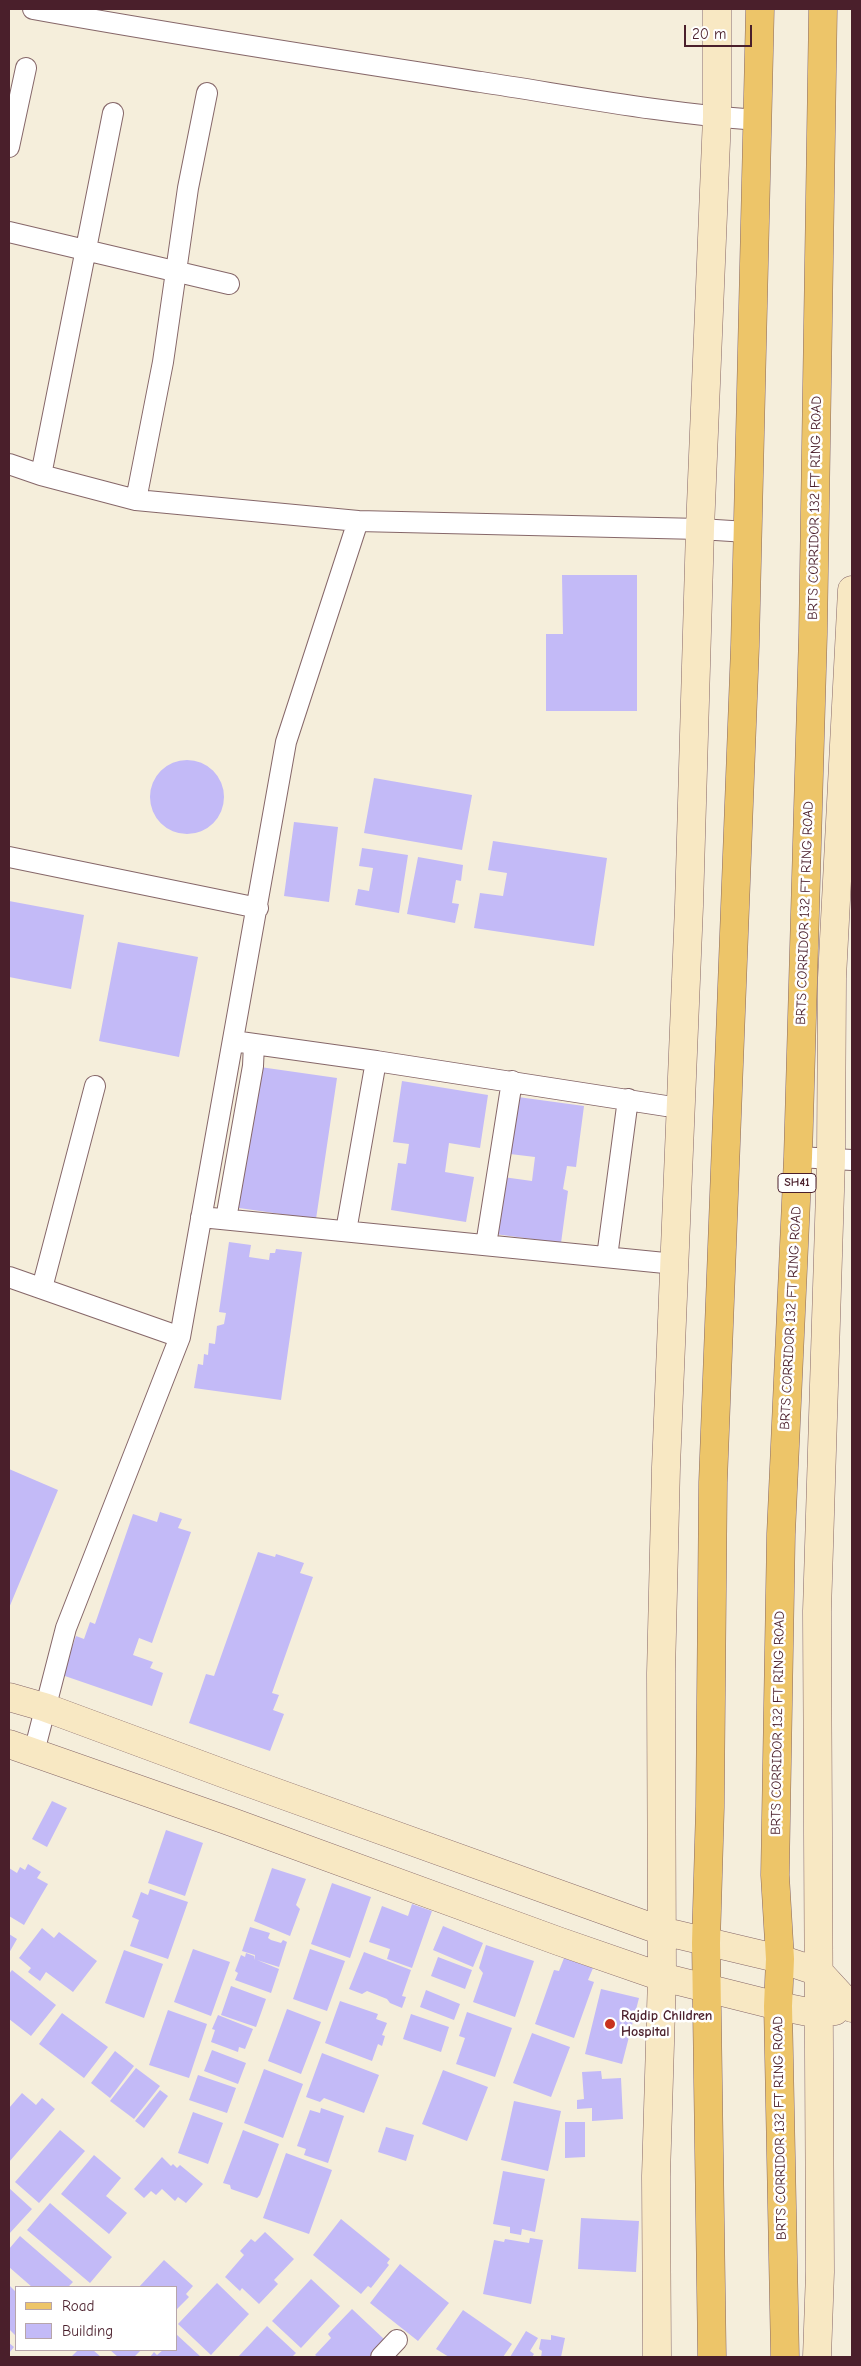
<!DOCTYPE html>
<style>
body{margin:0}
#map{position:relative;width:861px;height:2366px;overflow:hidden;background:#f5eedb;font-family:"Comic Neue",sans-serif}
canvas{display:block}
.frame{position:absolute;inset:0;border:10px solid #4a1f2b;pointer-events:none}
.legend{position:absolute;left:15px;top:2286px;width:162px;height:65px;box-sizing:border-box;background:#fff;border:1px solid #b7a5aa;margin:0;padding:6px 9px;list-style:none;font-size:15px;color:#4a1f2b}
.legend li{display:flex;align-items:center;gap:10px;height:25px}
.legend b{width:25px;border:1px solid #b7a5aa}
.scale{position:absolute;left:684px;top:25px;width:68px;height:22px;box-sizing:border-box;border:2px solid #4a1f2b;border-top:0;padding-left:6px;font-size:15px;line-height:18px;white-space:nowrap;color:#4a1f2b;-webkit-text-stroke:4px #fff;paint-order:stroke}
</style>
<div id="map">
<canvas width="861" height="2366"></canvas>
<div class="frame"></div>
<ul class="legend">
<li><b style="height:6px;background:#edc569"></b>Road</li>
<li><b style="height:14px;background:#c3baf7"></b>Building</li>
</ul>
<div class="scale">20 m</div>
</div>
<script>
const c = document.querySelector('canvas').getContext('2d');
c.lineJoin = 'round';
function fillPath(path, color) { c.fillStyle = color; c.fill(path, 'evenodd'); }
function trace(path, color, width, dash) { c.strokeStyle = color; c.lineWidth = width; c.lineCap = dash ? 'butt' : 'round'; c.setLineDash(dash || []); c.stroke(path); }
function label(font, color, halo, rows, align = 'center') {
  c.font = font + ' "Comic Neue",sans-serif'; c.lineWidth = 5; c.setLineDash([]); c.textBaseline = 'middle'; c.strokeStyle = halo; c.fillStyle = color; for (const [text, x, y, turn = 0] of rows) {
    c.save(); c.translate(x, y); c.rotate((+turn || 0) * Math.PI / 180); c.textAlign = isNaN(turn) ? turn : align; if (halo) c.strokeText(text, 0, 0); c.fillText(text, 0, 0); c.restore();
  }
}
const building = new Path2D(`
 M562 575H637V711H546V634H563Z
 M150 797a37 37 0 1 1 74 0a37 37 0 1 1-74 0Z
 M374 778 472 795 462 850 364 833Z
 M294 822 338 827 329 902 284 896Z
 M493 841 607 858 594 946 474 928 480 893 503 896 507 873 488 870Z
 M362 848 408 855 399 913 355 905 358 889 369 891 373 868 359 866Z
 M418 857 463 865 461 881 456 880 452 903 459 904 455 923 407 914Z
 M9 901 84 915 71 989 9 977Z
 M118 942 198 957 179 1057 99 1041Z
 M253 1066 337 1078 316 1219 232 1207Z
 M402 1081 488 1095 480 1148 449 1143 445 1172 474 1177 466 1222 391 1210 398 1163 406 1164 409 1144 393 1142Z
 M518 1097 584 1106 576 1167 567 1166 563 1189 568 1191 561 1243 495 1234 503 1177 532 1181 535 1157 510 1154Z
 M229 1242 251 1245 249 1257 269 1260 270 1253H275L276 1249 302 1252 281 1400 194 1388 198 1364 203 1365 204 1354 208 1355 209 1343 215 1344 217 1326 224 1324 226 1313 219 1312Z
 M9 1469 58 1490 9 1608Z
 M160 1512 182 1519 178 1528 191 1532 152 1643 139 1638 133 1655 153 1662 150 1668 163 1673 152 1706 62 1675 76 1636 84 1639 90 1622 95 1624 133 1514 157 1522Z
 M258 1552 275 1557 276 1554 304 1563 300 1573 313 1577 272 1693 279 1695 273 1710 284 1714 270 1751 189 1723 206 1674 214 1676Z
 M52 1801 67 1808 47 1847 32 1839Z
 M166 1830 203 1843 185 1896 148 1883Z
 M28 1864 41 1872 37 1878 48 1884 24 1925 9 1916V1868L17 1873 20 1867 25 1870Z
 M272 1868 306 1879 296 1905 300 1909 290 1936 254 1921Z
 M332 1883 371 1897 350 1958 311 1944Z
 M150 1889 188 1902 168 1959 130 1946 139 1920 132 1917 141 1892 148 1895Z
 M412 1904 432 1911 412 1968 387 1959 390 1949 369 1942 382 1906 408 1916Z
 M443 1926 483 1943 473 1967 433 1950Z
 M250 1927 270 1933 268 1938 271 1940 281 1943 283 1940 287 1942 279 1967 257 1960 279 1969 271 1993 235 1980 238 1973 235 1971 241 1955 245 1957 246 1953 254 1956V1960L255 1955 242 1951Z
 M42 1928 54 1938 59 1932 97 1961 73 1992 46 1972 40 1981 28 1972 31 1968 19 1958Z
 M9 1934 17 1939 9 1953Z
 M486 1945 534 1961 515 2017 473 2002 483 1973 479 1968Z
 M193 1949 230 1962 211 2016 174 2002Z
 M310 1949 345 1961 327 2011 293 1999Z
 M124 1950 163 1964 144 2018 105 2003Z
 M364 1952 411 1970 402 1996 406 1997 402 2008 390 2003 387 1999 367 1991 362 1994 349 1989Z
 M438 1957 472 1970 465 1989 431 1976Z
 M564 1958 593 1968 588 1980 594 1982 574 2038 535 2024 554 1970 559 1971Z
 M12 1970 56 2005 31 2036 9 2019V1974Z
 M231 1986 266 1999 256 2027 221 2015Z
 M601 1989 639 1998 622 2064 585 2054Z
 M426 1990 460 2004 454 2020 420 2007Z
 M340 2001 378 2014 376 2019 387 2023 382 2035 385 2036 382 2046 378 2044 372 2061 325 2043Z
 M287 2009 321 2022 301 2074 268 2061Z
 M168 2010 207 2024 189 2078 149 2065Z
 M467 2012 512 2028 495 2077 456 2064 465 2038 459 2036Z
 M62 2013 108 2047 84 2078 39 2044Z
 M411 2014 449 2027 441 2052 403 2039Z
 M218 2015 253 2029 245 2049 239 2047 238 2052 211 2042 215 2030 212 2029Z
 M532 2033 570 2047 551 2097 513 2083Z
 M212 2050 246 2063 238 2084 204 2071Z
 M115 2051 134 2066 110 2098 91 2083Z
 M322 2053 379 2075 364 2113 324 2098 320 2102 306 2097Z
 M136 2068 160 2086 134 2119 110 2101Z
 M264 2069 303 2084 283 2138 244 2123Z
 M443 2070 488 2087 467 2141 422 2124Z
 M601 2071 602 2079 621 2078 623 2119 592 2121V2108L577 2109V2100L584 2099 582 2072Z
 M198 2075 236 2088 227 2113 189 2100Z
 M160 2090 168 2096 144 2128 135 2121Z
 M22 2093 36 2105 42 2098 55 2109 9 2162V2108Z
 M514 2101 561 2111 548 2171 501 2160Z
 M321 2108 344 2116 328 2163 304 2155 306 2149 297 2146 310 2110 320 2113Z
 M193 2112 223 2123 208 2164 178 2153Z
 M565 2122H585V2157L565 2158Z
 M386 2127 414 2135 406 2161 378 2152Z
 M60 2130 85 2151 39 2203 15 2182Z
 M243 2130 279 2144 260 2195 257 2198 231 2189 230 2185 223 2183Z
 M286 2153 332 2170 309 2234 263 2218Z
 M94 2155 121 2178 106 2196 127 2213 109 2234 61 2194Z
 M162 2157 171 2166 173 2164 177 2168 180 2165 203 2184 186 2203 178 2197 175 2201 162 2189 156 2195 151 2191 144 2198 134 2189Z
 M503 2171 545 2179 535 2232 522 2229 521 2235 510 2233V2227L493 2224Z
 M9 2188 32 2209 9 2234Z
 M50 2203 112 2257 90 2283 27 2230Z
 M581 2218 639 2221 636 2272 578 2269Z
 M341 2219 390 2259 387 2263 389 2265 371 2288 368 2286 361 2294 313 2255Z
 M265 2232 294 2259 274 2280 278 2284 259 2304 242 2288 240 2291 225 2277 244 2255 240 2251 251 2239 255 2242Z
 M20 2236 73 2282 68 2287H32L9 2267V2249Z
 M530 2238 543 2240 531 2304 483 2294 494 2240 504 2242 505 2239 529 2243Z
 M164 2260 193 2286 186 2294 189 2297 176 2310V2287H139Z
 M400 2264 449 2303 418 2341 370 2303Z
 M311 2279 340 2306 301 2348 272 2321Z
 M217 2283 249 2314 211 2355 178 2324Z
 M9 2285 16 2292V2336L9 2329Z
 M352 2309 385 2340 369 2357H318L315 2355 331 2338 328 2334Z
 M463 2310 512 2344 503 2357H449L436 2349Z
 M267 2326 296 2353 292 2357H238Z
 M526 2331 538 2338 530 2351 534 2354 532 2357H510Z
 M176 2334 201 2357H150L154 2352 157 2355 163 2350H176Z
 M551 2335 565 2338 561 2357H541L542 2351 539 2349 541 2339 551 2340Z
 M9 2343 14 2347 9 2353Z
 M78 2350H93L101 2357H71Z
 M110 2350H141L134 2357H118Z`);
const street = new Path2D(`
 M33 9C182 36 332 59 481 82 573 96 666 114 758 120
 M9 147 26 68
 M9 232 229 284
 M9 464 41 475 136 500 358 521
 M41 475 113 113
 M136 500 163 362 188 188 207 93
 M9 857 258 908
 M233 1041 376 1061 346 1231
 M376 1061 666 1106
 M798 1157 852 1160
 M201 1217 675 1264
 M226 1219 253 1066 254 1044
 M486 1245 512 1081
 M607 1257 628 1099
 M9 1277 180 1337 286 742 358 521 700 529 747 532
 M42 1288 95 1086
 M34 1752 66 1628 180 1337
 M381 2357 397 2340`);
const secondary = new Path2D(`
 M9 1697 44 1707 244 1781 662 1931 780 1959 819 1972 852 2008
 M9 1744 229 1821 558 1941 662 1977 778 2006 818 2014 835 2011
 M657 2357 656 2176 662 1977 661 1673 666 1467 689 906 700 529 717 117V9
 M817 2357 820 2272 817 1611 831 1159 832 978 852 590`);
const primary = new Path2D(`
 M712 2357 706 1943 710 1807 713 1482 745 646 760 9
 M785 2357 778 2006 780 1959 775 1875 781 1534 798 1157 813 634 823 9`);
const markers = [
 [610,2024,6,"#c8321e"]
];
const shields = [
 [797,1183,38]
];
const shieldNames = [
 ["SH41",797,1183]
];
const streetNames = [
 ["BRTS CORRIDOR 132 FT RING ROAD",815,508,-89],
 ["BRTS CORRIDOR 132 FT RING ROAD",805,913,-88],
 ["BRTS CORRIDOR 132 FT RING ROAD",791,1318,-87],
 ["BRTS CORRIDOR 132 FT RING ROAD",778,1723,-89],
 ["BRTS CORRIDOR 132 FT RING ROAD",780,2128,-91]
];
const poiNames = [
 ["Rajdip Children",621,2016],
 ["Hospital",621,2032]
];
fillPath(building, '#c3baf7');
trace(street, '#866769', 22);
trace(secondary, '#866769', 29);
trace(primary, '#866769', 29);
trace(street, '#fff', 20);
trace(secondary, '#f8e8c3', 28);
trace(primary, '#edc569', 28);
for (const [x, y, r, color] of markers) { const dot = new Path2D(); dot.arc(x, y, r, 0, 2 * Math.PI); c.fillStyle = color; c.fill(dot); trace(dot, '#fff', 2); }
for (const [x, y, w] of shields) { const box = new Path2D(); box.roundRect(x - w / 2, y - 9.5, w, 19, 4); c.fillStyle = '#fff'; c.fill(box); trace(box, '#4a1f2b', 1); }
label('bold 12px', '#4a1f2b', null, shieldNames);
label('14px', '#4a1f2b', '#fff', streetNames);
label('bold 14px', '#4a1f2b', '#fff', poiNames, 'left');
</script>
